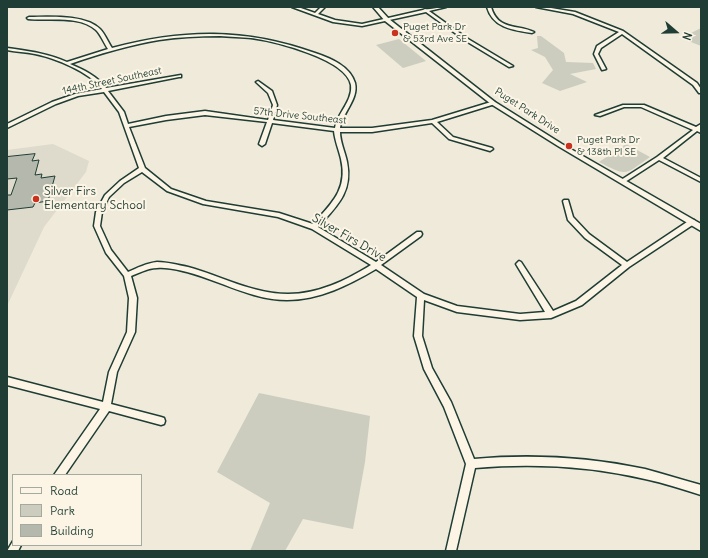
<!DOCTYPE html>
<style>
body{margin:0}
#map{position:relative;width:708px;height:558px;overflow:hidden;background:#efeada;font-family:Delius,sans-serif}
canvas{display:block}
.frame{position:absolute;inset:0;border:8px solid #1f3d34;pointer-events:none}
.legend{position:absolute;left:12px;top:474px;width:130px;height:72px;box-sizing:border-box;background:#fcf5e5;border:1px solid #a4ab9e;margin:0;padding:5px 7px;list-style:none;font-size:12px;color:#1f3d34}
.legend li{display:flex;align-items:center;gap:8px;height:20px}
.legend b{width:20px;border:1px solid #a4ab9e}
.north{position:absolute;left:656px;top:12px;width:40px;height:40px;-webkit-text-stroke:3px #fcf5e5;paint-order:stroke;rotate:110deg;font-size:11px;font-weight:700;line-height:16px;text-align:center;color:#1f3d34}
.north::after{content:'';display:block;margin:auto;width:14px;height:18px;background:#1f3d34;clip-path:polygon(50% 0,100% 100%,50% 72%,0 100%)}
</style>
<div id="map">
<canvas width="708" height="558"></canvas>
<div class="frame"></div>
<ul class="legend">
<li><b style="height:5px;background:#fcf5e5"></b>Road</li>
<li><b style="height:11px;background:#cccdbf"></b>Park</li>
<li><b style="height:11px;background:#b5b9ad"></b>Building</li>
</ul>
<div class="north">N</div>
</div>
<script>
const c = document.querySelector('canvas').getContext('2d');
c.lineJoin = 'round';
function fillPath(path, color) { c.fillStyle = color; c.fill(path, 'evenodd'); }
function trace(path, color, width, dash) { c.strokeStyle = color; c.lineWidth = width; c.lineCap = dash ? 'butt' : 'round'; c.setLineDash(dash || []); c.stroke(path); }
function label(font, color, halo, rows, align = 'center') {
  c.font = font + ' Delius,sans-serif'; c.lineWidth = 4; c.setLineDash([]); c.textBaseline = 'middle'; c.strokeStyle = halo; c.fillStyle = color; for (const [text, x, y, turn = 0] of rows) {
    c.save(); c.translate(x, y); c.rotate((+turn || 0) * Math.PI / 180); c.textAlign = isNaN(turn) ? turn : align; if (halo) c.strokeText(text, 0, 0); c.fillText(text, 0, 0); c.restore();
  }
}
const built = new Path2D(`
 M53 144 89 161 86 172 44 227 7 306V150Z`);
const green = new Path2D(`
 M701 28V46L681 38Z
 M537 36H541L564 53 566 62 593 63 596 69 570 74 587 82 560 91 542 83 553 70 545 57 531 50 538 48Z
 M399 39 426 61 403 68 376 45Z
 M626 144 650 157C624 175 628 177 599 162Z
 M259 393 370 416 365 462 353 529 303 519 285 551H250L270 503 217 472Z`);
const building = new Path2D(`
 M35 154 32 161 39 160 35 175 42 174 41 178 55 176 48 201 35 203 33 207 7 210V195H11L17 178 7 179V157Z`);
const minor = new Path2D(`
 M292 7H298L315 13 321 7H325L318 14 335 20 362 24 423 10 425 9C431 10 439 7 446 7L429 11 468 39 513 66 509 67 466 41 426 12 362 26 333 22Z
 M487 7H491C498 31 517 24 534 32L532 33C513 30 493 28 487 7Z
 M536 7H545L575 12 623 31 697 83 701 89V93H699L693 85 622 34 601 48 598 54 606 69 602 70 594 54 597 46 619 32 573 14Z
 M29 17C49 17 85 14 100 29 105 34 108 42 112 48 183 29 245 28 315 53 330 58 350 66 355 83 359 99 342 113 340 128H372L432 120 491 102H495V104L437 122 453 137 492 148 493 149 490 151 449 139 432 123 372 132H340C340 142 345 152 347 162 353 192 337 206 318 227L376 262 417 232H421L422 234 421 236 381 265 424 294 457 306 520 314 545 312 516 264 519 261 521 262 553 311 576 301 622 265 585 238 568 220 563 201 564 200H568L573 217 589 234 627 262 690 220H694L695 222 694 224 629 267 582 305 551 318 520 320 457 312 424 300 422 336 432 368 451 402 474 459C530 454 589 457 645 469 664 474 682 480 701 485V495C682 489 664 483 645 479 590 466 531 463 475 468L456 551H446L466 464 444 407 424 369 414 336 417 297 376 269C349 285 319 300 287 300 252 300 221 281 187 272 178 270 167 267 157 268 148 268 139 273 131 276L137 298 135 332 117 372 111 404 161 417 164 418 165 421 164 424 161 425 109 411 65 475H54L100 409 7 385V377L103 402 109 372 127 332 129 298 124 276 106 253 94 226 96 212 105 195 120 181 139 168 119 112 104 92 78 96 56 104 7 128V124L52 102 75 94 102 89C90 72 55 58 35 54 26 52 16 52 7 50V48C28 51 47 53 67 62L108 49C104 43 101 35 96 30 80 15 48 21 28 19L27 18ZM220 36C230 37 241 37 251 38 274 41 347 59 351 85 353 101 337 113 335 128L273 120 277 105 272 91 258 81 256 82 268 93 273 105 268 120 205 111 166 116 128 124 124 112 108 91 179 77H181V75L106 88C97 76 84 70 70 64 99 54 129 45 159 40 179 37 200 36 220 36ZM205 115 267 122 259 144 262 146 265 144 272 123 334 131C335 141 339 150 341 159 348 189 332 203 313 224L279 213 206 201 171 189 145 168 129 127 166 120ZM142 172 167 191 203 204 278 217 312 229 371 265C345 281 318 294 288 294 253 294 221 276 188 267 178 265 167 262 157 262 147 263 137 268 128 272L111 250 100 226 102 212 109 197 124 183Z
 M623 105H644L696 127 701 124V133L697 131 663 158 701 178V182L659 160 625 182H621V180L657 157 693 130 641 107H624L600 116 595 115Z
 M13 541V545H21L18 551H7Z`);
const tertiary = new Path2D(`
 M373 7H378L389 19 495 102 562 144 701 224V231L558 146 491 104 385 21Z`);
const markers = [
 [395,33,4,"#c8321e"],
 [569,146,4,"#c8321e"],
 [36,199,4,"#c8321e"]
];
const farPoinames = [
 ["Puget Park Dr",403,27],
 ["& 53rd Ave SE",403,39],
 ["Puget Park Dr",577,140],
 ["& 138th Pl SE",577,152]
];
const farStreetnames = [
 ["144th Street Southeast",112,81,-12],
 ["Puget Park Drive",527,111,33],
 ["57th Drive Southeast",300,116,6]
];
const poiNames = [
 ["Silver Firs",44,192],
 ["Elementary School",44,206]
];
const streetNames = [
 ["Silver Firs Drive",349,238,30]
];
fillPath(built, '#dedbcc');
fillPath(green, '#cccdbf');
fillPath(building, '#b5b9ad');
trace(building, '#1f3d34', 1);
trace(minor, '#1f3d34', 3);
trace(tertiary, '#1f3d34', 3);
fillPath(minor, '#fcf5e5');
fillPath(tertiary, '#fcf5e5');
for (const [x, y, r, color] of markers) { const dot = new Path2D(); dot.arc(x, y, r, 0, 2 * Math.PI); c.fillStyle = color; c.fill(dot); trace(dot, '#fcf5e5', 1.5); }
label('10px', '#1f3d34', '#fcf5e5', farPoinames, 'left');
label('10px', '#1f3d34', '#fcf5e5', farStreetnames);
label('12px', '#1f3d34', '#fcf5e5', poiNames, 'left');
label('12px', '#1f3d34', '#fcf5e5', streetNames);
</script>
